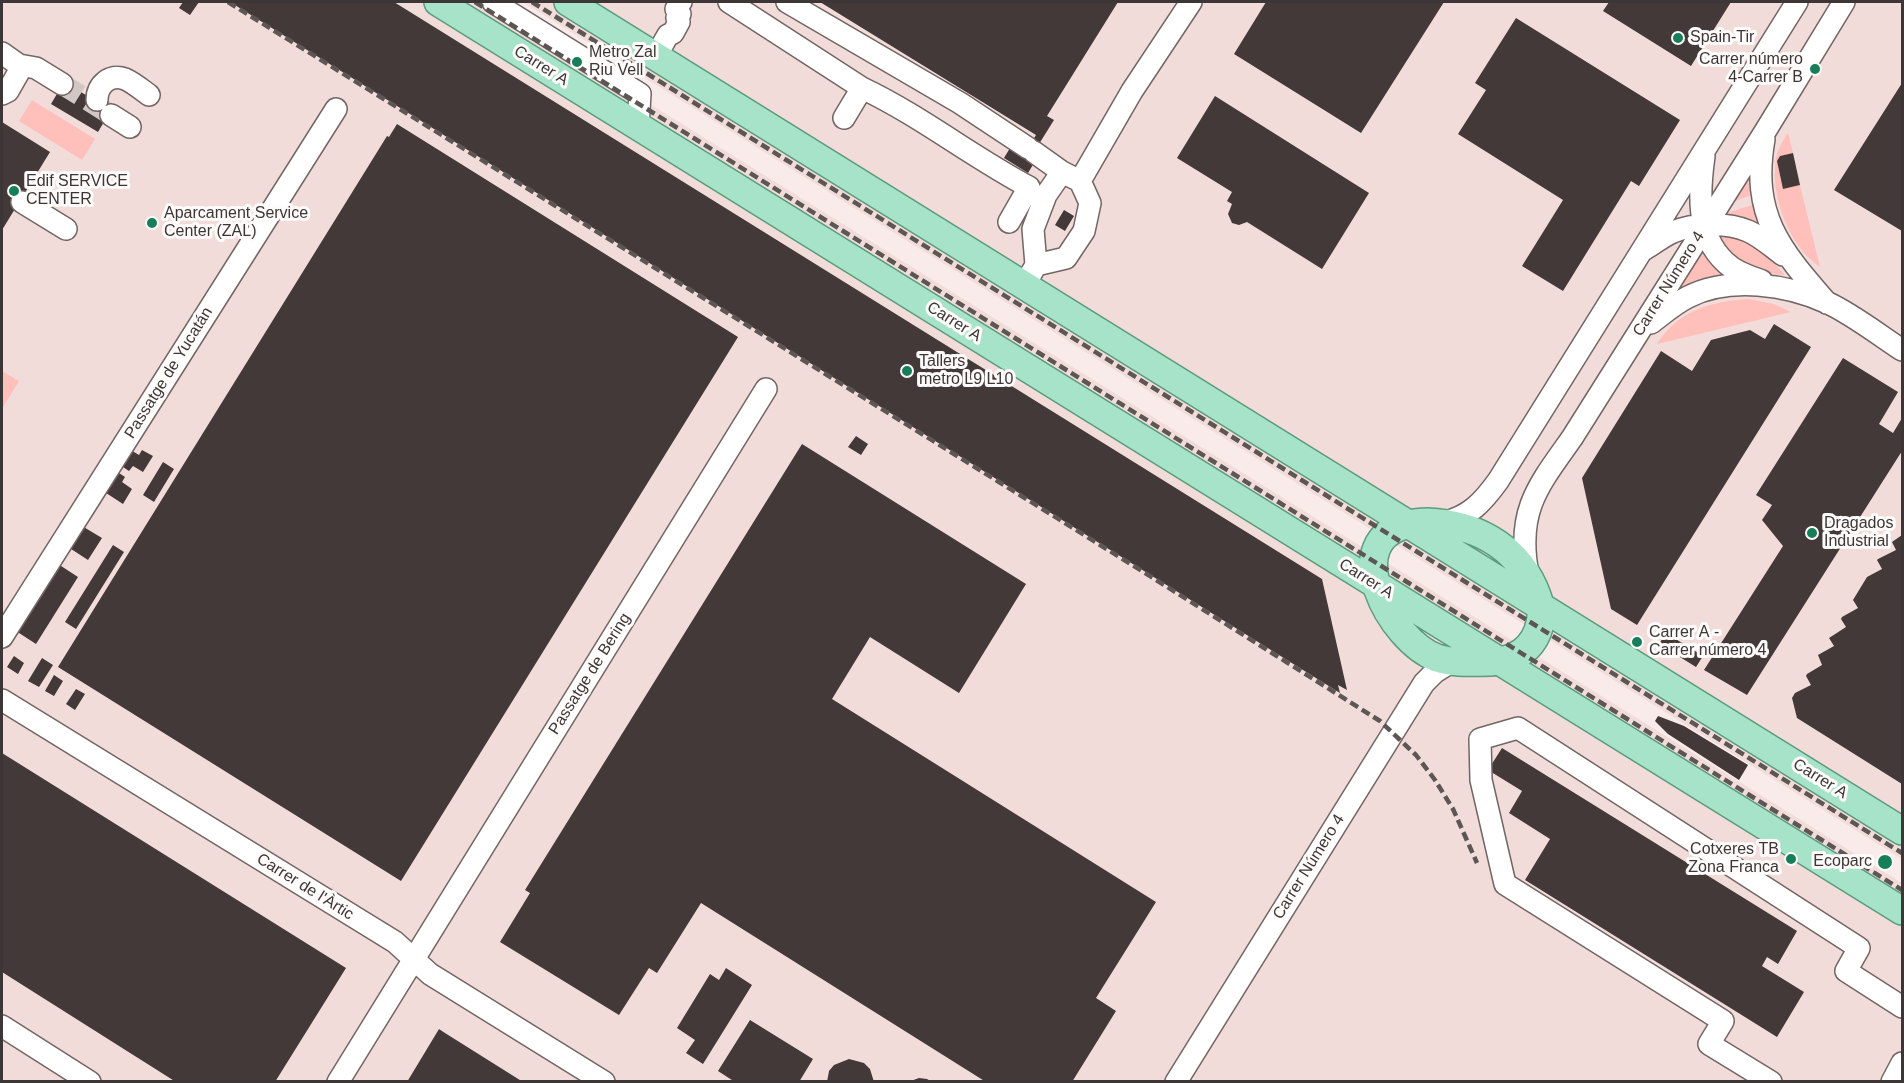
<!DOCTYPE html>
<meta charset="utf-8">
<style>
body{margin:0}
#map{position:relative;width:1904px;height:1083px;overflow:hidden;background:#f9ebea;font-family:Arial,sans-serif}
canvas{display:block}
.frame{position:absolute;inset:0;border:3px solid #3c3736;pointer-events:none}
</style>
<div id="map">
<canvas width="1904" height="1083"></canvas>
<div class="frame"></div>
</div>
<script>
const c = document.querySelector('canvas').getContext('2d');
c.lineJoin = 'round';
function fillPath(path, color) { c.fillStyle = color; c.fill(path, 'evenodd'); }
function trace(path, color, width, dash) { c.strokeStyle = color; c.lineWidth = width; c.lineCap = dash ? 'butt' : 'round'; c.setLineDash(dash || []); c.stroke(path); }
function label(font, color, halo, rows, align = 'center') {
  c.font = font + ' Arial,sans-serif'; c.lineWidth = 6; c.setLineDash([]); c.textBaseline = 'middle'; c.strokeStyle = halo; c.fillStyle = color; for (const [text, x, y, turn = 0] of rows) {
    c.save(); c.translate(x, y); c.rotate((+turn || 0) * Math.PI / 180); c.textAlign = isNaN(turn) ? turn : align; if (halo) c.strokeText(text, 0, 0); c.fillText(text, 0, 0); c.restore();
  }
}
const built = new Path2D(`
 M2 2H486L1902 883V1081L2 1082Z
 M523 2H1902V859L1290 479Z`);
const green = new Path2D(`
 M32 100 95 139 82 160 19 121Z
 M1788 133 1793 153 1780 156 1777 161 1783 189 1800 185 1820 267C1788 246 1768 191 1777 154 1779 146 1784 139 1788 133Z
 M1754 170V194L1733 202Z
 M1756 204 1764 231 1725 215 1726 213Z
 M1718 234 1742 236 1764 252 1784 274 1783 276C1752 267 1733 265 1718 234Z
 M1704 249 1736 277 1675 296Z
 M1749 299 1774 304 1791 312 1657 344C1678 311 1711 301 1749 299Z
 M2 371 19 381 2 409Z`);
const building = new Path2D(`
 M183 2H199L190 15 179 8Z
 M230 2H394L1322 579 1347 690 1338 685 1340 693Z
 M820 2H1118L1047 116 1054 120 1029 160 1034 163 1028 173 1004 158 1010 148 1023 156 1036 135Z
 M1266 2H1444L1361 133 1234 54Z
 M1609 2H1731L1691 66 1603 11Z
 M1516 18 1680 120 1639 186 1631 181 1563 291 1522 266 1563 200 1458 134 1486 90 1475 83Z
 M64 82 111 110 98 132 51 104Z
 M1902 83V231L1834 190Z
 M1215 96 1369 193 1322 269 1247 222 1239 225 1232 223 1228 214 1232 204 1227 201 1232 192 1177 158Z
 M2 122 50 152 2 230Z
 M397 124 738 337 401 881 58 667 387 136 389 137Z
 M1793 153 1800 185 1783 189 1777 161 1780 156Z
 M1064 210 1074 216 1065 231 1055 225Z
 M1774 324 1811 347 1637 625 1611 609 1582 478 1661 351 1692 371 1711 340 1750 330 1765 339Z
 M1843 358 1898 392 1879 424 1893 433 1902 418V451L1747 695 1704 670 1783 546 1762 520 1772 505 1756 495Z
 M856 436 868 444 861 455 848 447Z
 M802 444 1026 584 959 693 870 637 832 699 1156 902 1096 998 1116 1011 1072 1082H986L701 903 657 973 649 968 619 1015 500 942 530 893 525 890Z
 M129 449 139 455 142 450 153 456 143 472 133 466 129 471 120 465Z
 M163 462 174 469 154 502 143 495Z
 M116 471 125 477 122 482 132 489 123 504 103 491Z
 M82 526 102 538 88 560 68 547Z
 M1902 535V784L1797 718 1792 698 1795 693 1811 685 1806 676 1807 674 1822 665 1818 655 1834 646 1829 638 1846 627 1841 619 1842 617 1858 608 1853 600 1867 577 1882 569 1877 560 1878 559 1896 550 1892 542Z
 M113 545 124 552 76 629 65 622Z
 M58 564 78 577 36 644 16 631Z
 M1666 633 1703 656 1696 667 1659 644Z
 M14 656 24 663 18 674 7 667Z
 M42 658 53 665 39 687 28 681Z
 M54 675 63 681 54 696 45 691Z
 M76 689 85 694 75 710 66 704Z
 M1658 716 1684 726 1748 765 1739 780 1668 734 1655 721Z
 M1502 748 1797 931 1778 964 1767 957 1762 966 1804 992 1777 1037 1525 880 1550 839 1509 813 1522 791 1488 770Z
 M2 753 346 968 275 1082H176L2 972Z
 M726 968 752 985 703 1064 686 1053 695 1040 677 1028 710 974 719 980Z
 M750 1020 813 1059 799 1082H735L718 1071Z
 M439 1029 445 1033 523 1082H407Z
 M849 1059 864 1063 870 1069 874 1082H827L829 1071 834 1065Z
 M919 1078 927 1079 932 1082H908Z`);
const minorTunnel = new Path2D(`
 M62 84 110 114`);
const minor = new Path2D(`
 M493 2 640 94 638 126
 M729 2 862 88
 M787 2 960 103 1028 148
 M2 53 19 65 36 68 62 84
 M656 56 668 35 673 33 679 22 677 18 680 14 676 9 681 2
 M2 94 8 91 20 70 19 65
 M97 100C97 85 110 73 125 79 134 83 142 90 149 95
 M111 115 130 127
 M844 118 862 88C921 116 972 157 1029 187L1009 222
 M1764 139C1751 215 1779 248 1827 303
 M1034 152 1062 172 1080 181 1132 91 1191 2
 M1704 156C1699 192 1696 235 1725 262 1735 272 1749 276 1762 281
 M22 202 66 229
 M1645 249C1654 244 1663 236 1673 232 1694 223 1727 222 1748 231 1760 236 1772 247 1783 255
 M1036 265 1066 258 1084 231 1090 203 1080 181
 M1024 286 1036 265 1033 229 1046 195 1062 172
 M1651 323C1663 314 1674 304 1688 297 1729 276 1787 284 1828 303 1852 314 1879 335 1902 350
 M1443 523C1470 516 1482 503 1498 481L1797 2
 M1528 574C1516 511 1538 486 1572 438L1766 130 1844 2
 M2 637 336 109
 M2 700 395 942 430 974 604 1082
 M2 1026 90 1082
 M338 1082 766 389
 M1176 1082 1424 683 1435 672 1451 662
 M1771 1082 1709 1044 1723 1021 1505 884 1481 780 1480 739 1518 728 1859 948 1846 971 1902 1007
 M1892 1082 1902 1063`);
const major = new Path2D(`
 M438 2 1902 911
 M568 2 1902 831
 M1428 522C1474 524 1515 545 1534 588 1539 600 1543 610 1540 623 1535 648 1515 661 1491 662 1473 662 1455 664 1437 658 1390 641 1336 539 1410 524 1416 522 1422 522 1428 522Z`);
const rail = new Path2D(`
 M228 2 1134 566 1380 721 1416 755 1435 780 1453 809 1477 863
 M475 2 1902 890
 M532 2 1902 853`);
const markers = [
 [1678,38,6,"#167f5a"],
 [577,62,6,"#167f5a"],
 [1815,69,6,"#167f5a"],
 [14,191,6,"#167f5a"],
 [152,223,6,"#167f5a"],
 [907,371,6,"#167f5a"],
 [1812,533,6,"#167f5a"],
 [1637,642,6,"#167f5a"],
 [1791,859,6,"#167f5a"],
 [1885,862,8,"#167f5a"]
];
const poiNames = [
 ["Spain-Tir",1690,38],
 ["Metro Zal",589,53],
 ["Riu Vell",589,71],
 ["Carrer número",1803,60,"right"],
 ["4-Carrer B",1803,78,"right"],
 ["Edif SERVICE",26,182],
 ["CENTER",26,200],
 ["Aparcament Service",164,214],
 ["Center (ZAL)",164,232],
 ["Tallers",919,362],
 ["metro L9 L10",919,380],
 ["Dragados",1824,524],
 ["Industrial",1824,542],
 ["Carrer A -",1649,633],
 ["Carrer número 4",1649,651],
 ["Cotxeres TB",1779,850,"right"],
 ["Zona Franca",1779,868,"right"],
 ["Ecoparc",1872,862,"right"]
];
const streetNames = [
 ["Carrer A",541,66,32],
 ["Carrer Número 4",1669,284,-58],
 ["Carrer A",954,322,32],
 ["Passatge de Yucatán",169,373,-58],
 ["Carrer A",1366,579,32],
 ["Passatge de Bering",590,674,-58],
 ["Carrer A",1820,779,32],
 ["Carrer Número 4",1309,867,-58],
 ["Carrer de l'Àrtic",305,887,32]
];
fillPath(built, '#f2dcda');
fillPath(green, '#ffbfba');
fillPath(building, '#433938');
trace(minorTunnel, '#d3c7c6', 21, [21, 10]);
trace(minor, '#726665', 24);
trace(major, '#5b9b7e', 30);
trace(minor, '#fff', 21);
trace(major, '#a7e3c9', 27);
trace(rail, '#5c5655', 4.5, [9, 4.5]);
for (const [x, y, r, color] of markers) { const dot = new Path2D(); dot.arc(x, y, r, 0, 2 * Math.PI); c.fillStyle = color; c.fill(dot); trace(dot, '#fefbfb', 2); }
label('16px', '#3c3736', '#fefbfb', poiNames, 'left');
label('16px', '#3c3736', '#fefbfb', streetNames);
</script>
